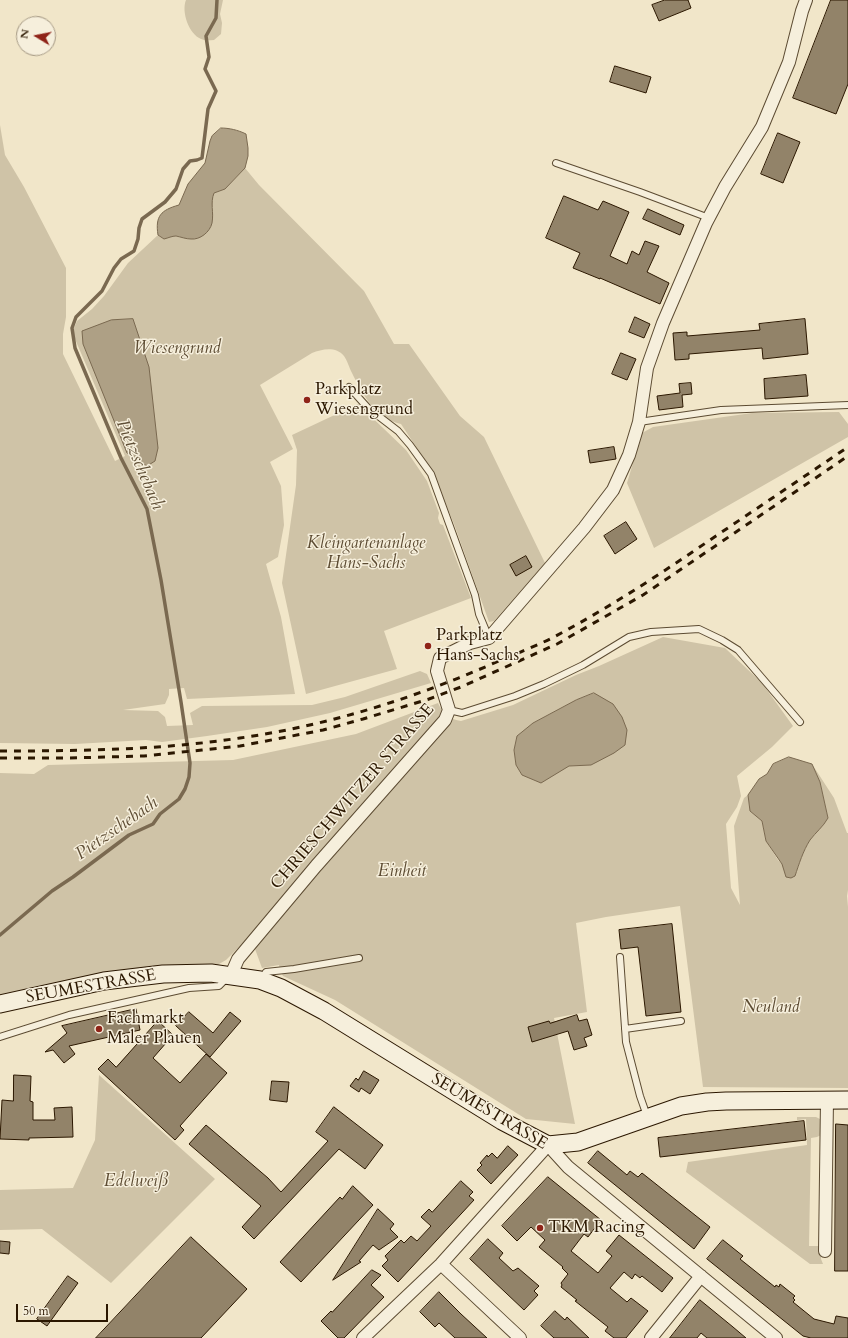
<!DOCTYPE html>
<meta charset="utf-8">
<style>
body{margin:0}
#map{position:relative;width:848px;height:1338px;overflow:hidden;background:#f1e6c9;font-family:Cardo,serif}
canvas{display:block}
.north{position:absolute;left:16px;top:16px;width:40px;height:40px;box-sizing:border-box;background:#f6efdc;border:1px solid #a59984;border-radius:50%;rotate:280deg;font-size:11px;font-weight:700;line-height:16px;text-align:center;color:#2b1700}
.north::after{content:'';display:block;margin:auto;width:14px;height:18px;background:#8f2418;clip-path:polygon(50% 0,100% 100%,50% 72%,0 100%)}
.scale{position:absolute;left:16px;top:1304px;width:92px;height:18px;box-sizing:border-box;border:2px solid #2b1700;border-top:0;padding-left:5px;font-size:12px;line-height:14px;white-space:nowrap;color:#2b1700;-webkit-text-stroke:3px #f6efdc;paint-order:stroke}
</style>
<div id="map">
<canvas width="848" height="1338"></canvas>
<div class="north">N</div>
<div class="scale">50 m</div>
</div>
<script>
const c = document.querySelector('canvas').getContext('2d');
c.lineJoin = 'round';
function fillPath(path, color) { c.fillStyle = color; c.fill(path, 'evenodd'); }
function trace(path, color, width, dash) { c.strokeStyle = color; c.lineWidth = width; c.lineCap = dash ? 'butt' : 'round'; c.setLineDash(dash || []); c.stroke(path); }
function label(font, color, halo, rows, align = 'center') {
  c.font = font + ' Cardo,serif'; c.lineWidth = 3; c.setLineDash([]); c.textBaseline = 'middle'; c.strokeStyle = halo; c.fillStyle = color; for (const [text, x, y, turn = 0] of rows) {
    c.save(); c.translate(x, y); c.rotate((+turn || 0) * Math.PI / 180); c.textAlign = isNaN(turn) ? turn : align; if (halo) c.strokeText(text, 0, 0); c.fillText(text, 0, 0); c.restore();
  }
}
const green = new Path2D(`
 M186 0H223L220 14 222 23 221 34 214 40C210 40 205 41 201 39 189 34 181 12 186 0Z
 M0 125 5 155 24 187 66 268V317L63 334V354L115 461 125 456 75 339 73 330 77 321 92 309 104 296 128 263 158 235 164 239 174 236 191 239 213 210 211 199 214 193 225 189 245 168 259 185 364 291 394 344H409L460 416 484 437 545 563 494 621 489 622 454 524 432 471 401 424C375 418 363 395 352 373 349 367 347 360 344 356 336 346 322 349 312 353L260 385 293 449 270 462 281 486 284 525 278 557 266 564 281 617 295 694 187 699 184 688 169 689V695L165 704 123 710 158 711 165 717 167 726 193 725 190 713 202 706 312 705 345 697 420 671 427 674 431 683 330 713 267 727 207 736 162 742 146 740 75 744 0 743Z
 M358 404 406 450 427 481 439 513 438 518 440 524 443 525 471 598 384 631 397 669 306 694 282 583 296 485 297 450 292 435Z
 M839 412 848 424V437L654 548 627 483 642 433 653 427 752 413Z
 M663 637 725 648 762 683 793 726 772 747 737 776 741 796 737 807 726 824 731 888 740 905 734 826 744 798 748 795 750 811 762 821 766 841 778 860 795 876C799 864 803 851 810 840 816 832 823 827 828 818L820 782 812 764 834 798 847 833H848V890L847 896 848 907V1088L703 1087 680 906 606 917 576 923 587 1012 554 1018 575 1124 526 1119 335 1000 283 976 280 970 279 965 262 968 255 949 240 946 226 960 212 968 0 1000V773L34 774 48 765 233 760 356 734 438 703C442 713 451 720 461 721L513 705 576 675 599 666ZM594 693 591 765 569 766 522 775 516 765 514 750 517 737 533 723 576 700Z
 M99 1075 215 1179 111 1283 42 1229 0 1230V1190L73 1188 95 1140Z
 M797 1117H816L820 1119 822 1124 821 1135 817 1137 811 1138 809 1246H821V1259L823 1264H810L686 1172 688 1162 807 1145 806 1119 797 1120Z`);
const water = new Path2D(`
 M221 128C229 128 238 130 246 134L248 148V156L245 168 225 189 214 193C210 203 214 212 212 223 210 232 200 240 191 239 186 239 181 237 176 236 172 236 168 238 164 239L158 235C155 216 161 210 179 205L188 184 205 163 210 141 212 136Z
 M133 319 149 367 158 448 155 461 147 466 140 462 127 453 83 344 82 331 111 320Z
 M594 693 613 704 622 717 627 730 625 745 614 753 591 765 569 766 541 783 522 775 516 765 514 750 517 736 533 723 576 700Z
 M789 757 812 764 820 782 828 818C823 827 816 832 810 840 803 851 799 864 795 876L791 878 786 877 782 864 766 841 762 821 750 811 748 795 759 779 767 774 773 764Z`);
const stream = new Path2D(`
 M0 935 52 891 73 877 129 835 153 824 160 814 179 799 185 789 189 777 190 763 181 702 161 580 147 509 121 458 75 348 72 328 76 317 102 291 114 268 121 259 134 251 138 239 139 228 142 219 165 202 176 189 183 169 190 161 197 160 202 158 208 109 216 91 205 69 209 57 206 36 216 18 217 0`);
const building = new Path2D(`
 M665 0H688L691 8 659 21 652 5Z
 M831 0H848V84L836 114 793 98Z
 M615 66 651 77 646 93 610 82Z
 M778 133 800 142 783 183 761 174Z
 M564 196 598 210 603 201 629 212 610 256 627 264 632 251 639 255 645 241 659 246 647 272 669 283 660 304 600 278V279L573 268 580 253 546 238Z
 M648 209 684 225 680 235 643 219Z
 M635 317 650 324 644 338 629 332Z
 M805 319 808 354 763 359 762 348 689 354V359L675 360 673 333 687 332V336L760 330 759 324Z
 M621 353 636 359 627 380 612 374Z
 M806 375 808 396 765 399 764 379Z
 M691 383 692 394 682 395 683 407 659 410 657 396 680 393 679 384Z
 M614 447 616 459 590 463 588 451Z
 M626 522 637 539 615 554 604 536Z
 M526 556 532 567 516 576 510 565Z
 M672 924 681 1012 646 1016 638 947 621 949 619 930Z
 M136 1009 140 1030 69 1046 75 1054 64 1063 53 1050 45 1052 67 1033 62 1026Z
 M189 1012 213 1033 230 1012 241 1021 210 1057 176 1026Z
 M577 1015 579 1021 587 1019 592 1035 584 1038 587 1046 574 1050 568 1031 532 1042 528 1027 549 1021 550 1023Z
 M158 1021 173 1035 153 1058 180 1083 206 1054 227 1073 180 1126 184 1130 175 1140 98 1069 108 1059 116 1067Z
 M364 1071 379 1080 370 1094 361 1088 359 1092 350 1086 356 1078 358 1080Z
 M14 1075 31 1076 30 1101 33 1102V1120H55L54 1108 72 1107 73 1137 29 1138V1140L0 1139 2 1100 13 1101Z
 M272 1081 289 1082 287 1102 270 1100Z
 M334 1107 383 1145 365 1169 339 1149 254 1239 242 1227 261 1206 189 1144 206 1125 268 1178 281 1192 328 1141 316 1132Z
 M804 1121 806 1140 660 1157 658 1138Z
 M836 1124 848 1125V1271H835Z
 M508 1146 518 1155 491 1184 477 1170 482 1165 480 1163 487 1155 488 1157 492 1153 497 1158Z
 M598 1151 627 1175 630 1171 638 1177 642 1173 710 1227 694 1249 588 1163Z
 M548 1177 601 1220 588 1237 584 1234 571 1251 598 1273 612 1256 606 1251 619 1235 673 1278 662 1292 642 1276 640 1278 635 1274 632 1279 624 1272 610 1288 627 1302 631 1298 648 1311 626 1338H614L605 1331 608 1327 575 1301 577 1300 561 1287 562 1285 561 1283 568 1274 562 1268 563 1267 539 1247 545 1240 531 1227 517 1241 502 1226Z
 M461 1181 473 1192 469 1196 474 1200 398 1282 382 1266 388 1260 385 1256 401 1240 404 1243 411 1236 417 1241 431 1226 421 1217 429 1209 432 1212Z
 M353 1186 373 1205 301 1282 280 1262 340 1197 342 1199Z
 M378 1209 394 1224 390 1229 398 1237 379 1250 373 1245 359 1261 361 1262 333 1280Z
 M191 1237 247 1289 201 1338H96Z
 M488 1239 503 1253 499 1258 513 1271 518 1268 539 1286 534 1291 538 1295 524 1310 470 1259Z
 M723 1240 743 1256 740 1259 775 1287 776 1285 779 1287 780 1284 795 1296 793 1298 795 1300 793 1302 814 1319 834 1324 836 1316 848 1318V1338H811L803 1336 707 1259Z
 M0 1241 10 1242 9 1254 0 1253Z
 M372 1270 381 1275 371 1285 384 1297 344 1338H338L321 1321 331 1311 332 1312Z
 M68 1276 78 1283 47 1326 37 1319Z
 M439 1292 461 1314 487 1338H455L439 1323 435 1327 420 1312Z
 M700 1300 733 1327 746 1338H707L701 1333 697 1338H670Z
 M555 1311 565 1320 567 1317 589 1338H554L541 1326Z`);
const lane = new Path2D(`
 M556 163 640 192 709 218
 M349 387 368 408 398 431 410 445 431 474 475 595 479 614 489 638
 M639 422 721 410 848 405
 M449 710 462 713 515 696 544 684 583 665 629 637 651 632 699 629 722 640 738 650 800 722
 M620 957 626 1042 640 1096 647 1116
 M261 979 266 972 294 969 359 958
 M625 1029 681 1021
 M0 1037 69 1015 189 988 219 986 227 978`);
const street = new Path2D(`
 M231 975 238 959 316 866 445 720 449 710 437 671 440 658 470 643 489 638 584 528 613 490 629 455 639 422 647 368 663 323 706 223 725 187 762 127 789 62 802 11 806 0
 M825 1251 827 1100
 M441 1264 520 1338
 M363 1338 441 1264 548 1145 568 1167 776 1338
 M651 1338 701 1276`);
const secondary = new Path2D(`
 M0 1004 104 981 163 974 211 973 260 980 281 988 324 1011 502 1121 548 1145 578 1142 681 1106 707 1102 726 1101 848 1100`);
const rail = new Path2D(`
 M0 751C80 751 161 750 240 738 331 725 418 697 501 660 518 653 536 646 552 638 607 609 659 575 710 540 756 509 802 478 848 447
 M0 758H68L144 756 202 750 240 746 323 730 363 719 429 699 461 687 557 644 643 595 848 456`);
const markers = [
 [307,400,4,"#8f2418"],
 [428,646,4,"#8f2418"],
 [99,1029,4,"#8f2418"],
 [540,1228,4,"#8f2418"]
];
const parkNames = [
 ["Wiesengrund",177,349],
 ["Kleingartenanlage",366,544],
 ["Hans-Sachs",366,564],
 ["Einheit",402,872],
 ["Neuland",771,1008],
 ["Edelweiß",136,1182]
];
const poiNames = [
 ["Parkplatz",315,390],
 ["Wiesengrund",315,410],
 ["Parkplatz",436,636],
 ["Hans-Sachs",436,656],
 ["Fachmarkt",107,1019],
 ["Maler Plauen",107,1039],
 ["TKM Racing",548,1228]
];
const streetNames = [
 ["CHRIESCHWITZER STRASSE",353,797,-49],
 ["SEUMESTRASSE",91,987,-10],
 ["SEUMESTRASSE",489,1112,31]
];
const waterNames = [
 ["Pietzschebach",139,465,67],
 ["Pietzschebach",117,829,-35]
];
fillPath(green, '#cfc3a7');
fillPath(water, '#aea085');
trace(water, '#7a6950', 1);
trace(stream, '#7a6950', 3.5);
fillPath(building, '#928369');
trace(building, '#2b1700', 1);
trace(lane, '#5c4b32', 8);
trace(street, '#5c4b32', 14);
trace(secondary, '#2b1700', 19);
trace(lane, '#f6efdc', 6);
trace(street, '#f6efdc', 12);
trace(secondary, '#f6efdc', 17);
trace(rail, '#2b1700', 3, [7, 7]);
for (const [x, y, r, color] of markers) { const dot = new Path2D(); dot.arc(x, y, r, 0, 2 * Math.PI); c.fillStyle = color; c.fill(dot); trace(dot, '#f6efdc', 1.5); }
label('italic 17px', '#5c4b32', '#f6efdc', parkNames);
label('17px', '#2b1700', '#f6efdc', poiNames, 'left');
label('17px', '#2b1700', '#f6efdc', streetNames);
label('italic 18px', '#5f4e35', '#f6efdc', waterNames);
</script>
